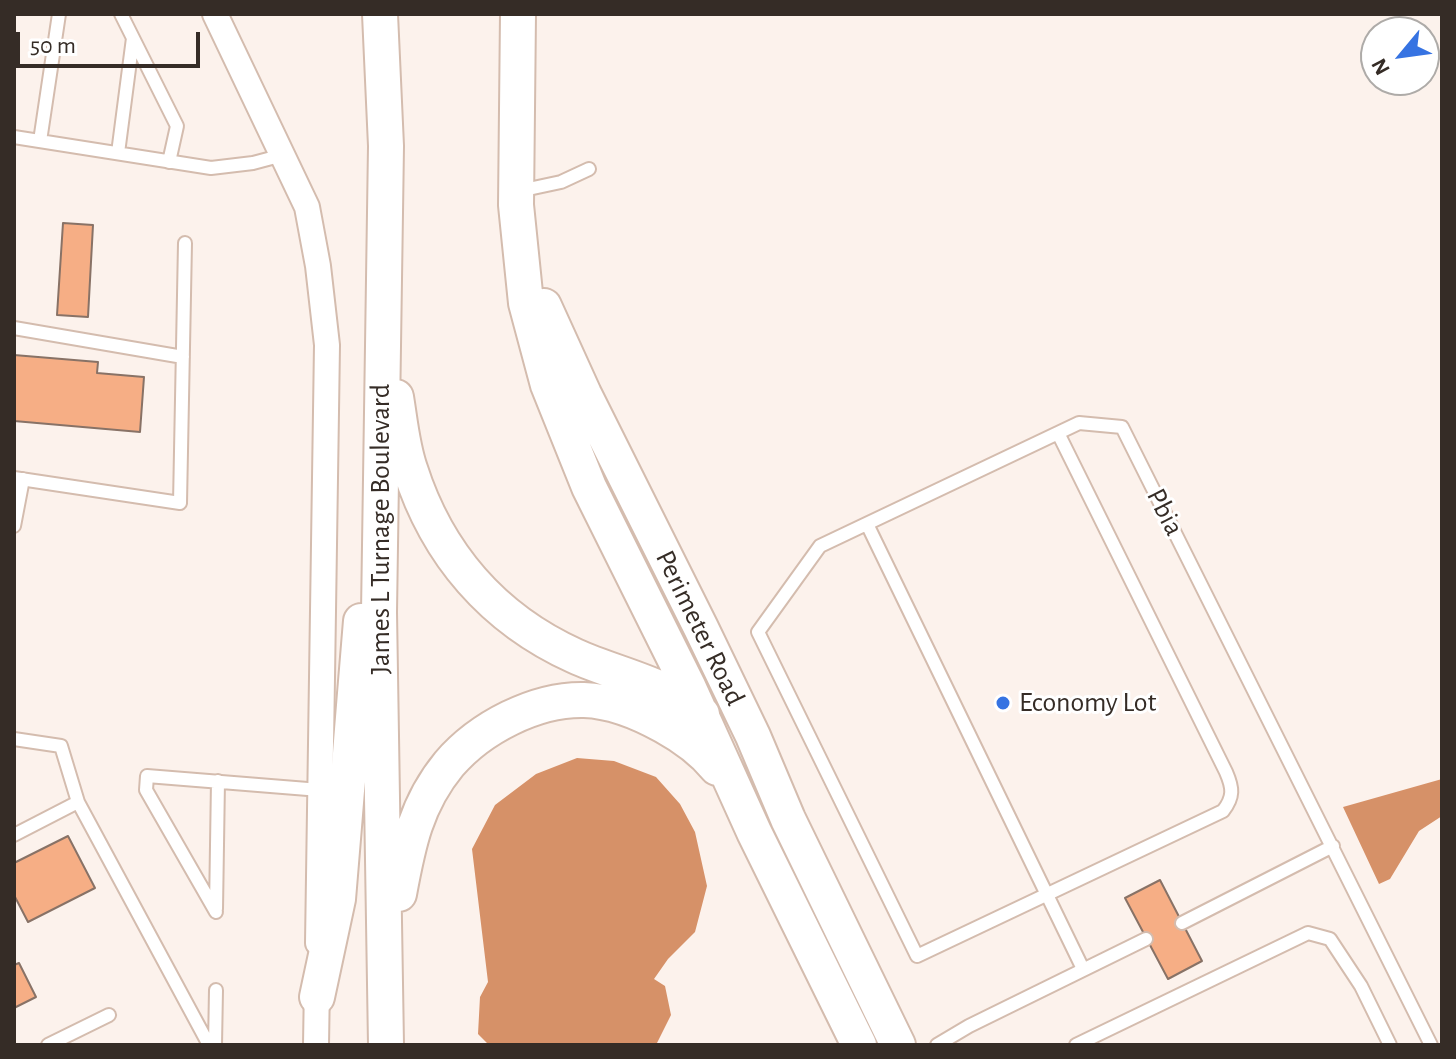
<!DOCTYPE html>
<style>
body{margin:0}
#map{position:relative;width:1456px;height:1059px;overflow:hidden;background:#fcf2ec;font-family:"Alegreya Sans",sans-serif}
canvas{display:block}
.frame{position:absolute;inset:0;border:16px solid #352c26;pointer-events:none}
.north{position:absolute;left:1360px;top:16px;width:80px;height:80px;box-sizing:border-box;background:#fff;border:2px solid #aeaba8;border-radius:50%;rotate:241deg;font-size:22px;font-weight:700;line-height:32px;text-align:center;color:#352c26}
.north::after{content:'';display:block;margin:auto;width:28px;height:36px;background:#3673e2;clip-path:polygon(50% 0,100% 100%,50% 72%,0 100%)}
.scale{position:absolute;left:16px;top:32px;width:184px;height:36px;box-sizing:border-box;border:4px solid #352c26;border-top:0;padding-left:10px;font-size:24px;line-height:28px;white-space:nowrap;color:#352c26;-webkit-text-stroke:6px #fff;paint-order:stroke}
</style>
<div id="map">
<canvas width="1456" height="1059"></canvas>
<div class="frame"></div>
<div class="north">N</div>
<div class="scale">50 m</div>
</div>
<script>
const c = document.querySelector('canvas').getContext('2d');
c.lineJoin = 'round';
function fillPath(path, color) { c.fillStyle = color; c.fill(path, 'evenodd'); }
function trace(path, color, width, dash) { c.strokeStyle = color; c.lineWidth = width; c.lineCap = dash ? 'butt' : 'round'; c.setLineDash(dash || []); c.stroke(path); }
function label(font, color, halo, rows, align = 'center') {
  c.font = font + ' "Alegreya Sans",sans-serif'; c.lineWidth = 6; c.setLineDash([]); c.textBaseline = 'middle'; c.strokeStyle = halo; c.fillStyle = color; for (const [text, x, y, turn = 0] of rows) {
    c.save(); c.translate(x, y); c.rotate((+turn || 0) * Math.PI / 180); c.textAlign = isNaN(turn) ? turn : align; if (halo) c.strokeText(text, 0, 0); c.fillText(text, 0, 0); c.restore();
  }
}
const water = new Path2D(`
 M577 758 614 761 656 777 680 804 695 832 707 886 695 932 668 959 654 979 665 986 671 1015 656 1045H489L478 1034 480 997 488 982 472 849 495 805 536 774Z
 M1442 779V816L1419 831 1390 879 1379 884 1343 807Z`);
const building = new Path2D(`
 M63 223 93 225 88 317 57 315Z
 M14 355 98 362 97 373 144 377 140 432 14 421Z
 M68 836 95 888 28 922 14 895V863Z
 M1160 880 1202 961 1168 979 1125 898Z
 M19 963 36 997 14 1008V965Z`);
const lane = new Path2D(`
 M121 14 177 126 169 162
 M14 137 211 168 253 163 283 155
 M40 141 59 14
 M118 153 133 38
 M519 191 561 182 589 169
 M14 328 183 357
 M1058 433 1226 772C1233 788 1234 797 1223 811L917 956 758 632 820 546 1079 423 1122 427 1431 1045
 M14 478 180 503 185 243
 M867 524 1083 969
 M14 526 23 479
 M14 739 61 746 78 802 14 835
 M78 802 209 1045
 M216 909 218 781
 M216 912 146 790 147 776 320 790
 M1182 923 1333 846
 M48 1045 109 1015
 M215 1045 216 990
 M937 1045 969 1026 1146 939
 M1076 1045 1308 933 1330 939 1361 986 1390 1045`);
const street = new Path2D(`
 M215 14 307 207 318 266 327 345 318 943
 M316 1045 317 983`);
const secondary = new Path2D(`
 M380 14 386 146 379 612 386 1045
 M518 14 516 205 526 303 548 385 589 487 688 686 754 832 859 1045
 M544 306 584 394 701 628 753 736 788 819 898 1045
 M396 397C400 421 402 446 410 469 437 554 493 619 575 656 617 675 665 683 702 714
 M399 894C408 845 416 804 449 764 480 728 535 699 584 700 613 701 639 712 664 726 684 737 702 750 717 768
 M317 997 338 899 361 621`);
const markers = [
 [1003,703,8,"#3673e2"]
];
const streetNames = [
 ["Pbia",1165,512,63],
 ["James L Turnage Boulevard",381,529,-90],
 ["Perimeter Road",700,628,64]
];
const poiNames = [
 ["Economy Lot",1019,703]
];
fillPath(water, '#d69168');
fillPath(building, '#f6ae85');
trace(building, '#887266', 2);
trace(lane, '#d4bcae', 16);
trace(street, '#d4bcae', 28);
trace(secondary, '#d4bcae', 38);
trace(lane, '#fff', 12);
trace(street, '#fff', 24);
trace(secondary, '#fff', 34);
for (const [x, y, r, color] of markers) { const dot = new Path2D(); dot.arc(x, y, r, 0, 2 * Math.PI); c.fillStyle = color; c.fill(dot); trace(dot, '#fff', 3); }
label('28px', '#352c26', '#fff', streetNames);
label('28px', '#352c26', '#fff', poiNames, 'left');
</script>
